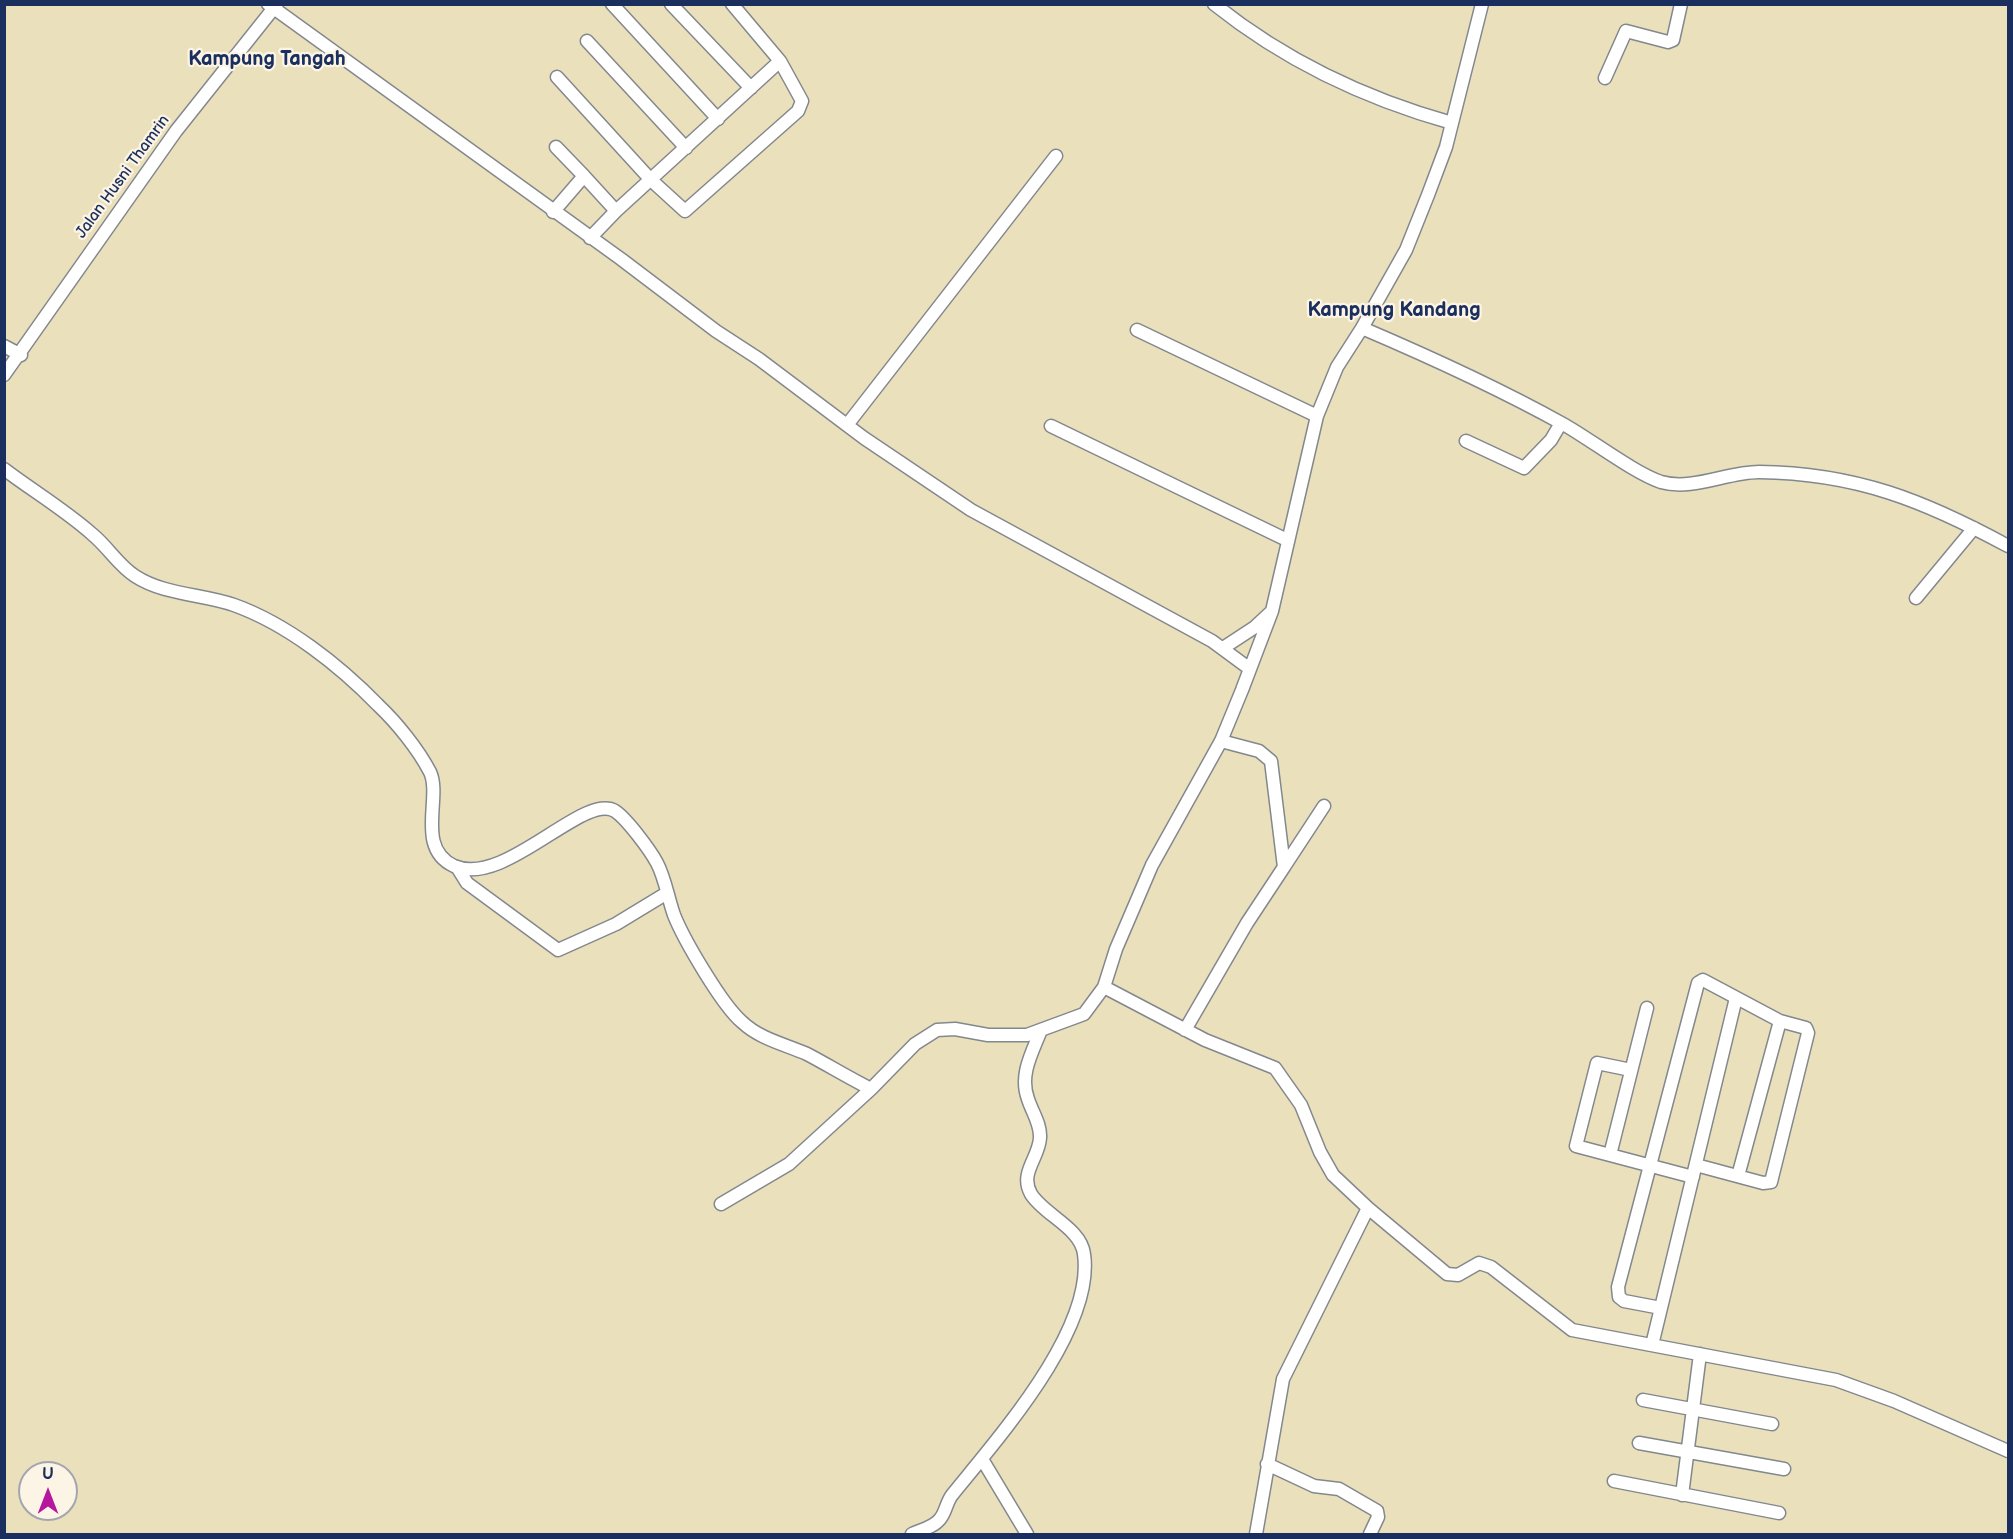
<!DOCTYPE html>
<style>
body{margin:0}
#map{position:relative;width:2013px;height:1539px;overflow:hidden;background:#ebe0bc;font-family:"Balsamiq Sans",sans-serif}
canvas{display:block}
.frame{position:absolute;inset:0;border:6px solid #1b2f5e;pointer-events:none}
.north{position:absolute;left:18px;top:1461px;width:60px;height:60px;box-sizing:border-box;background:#fcf5e5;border:2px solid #a2a6af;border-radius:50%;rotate:0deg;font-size:16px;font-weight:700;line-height:24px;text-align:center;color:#1b2f5e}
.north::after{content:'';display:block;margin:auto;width:21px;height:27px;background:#b5179e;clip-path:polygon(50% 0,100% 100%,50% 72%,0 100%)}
</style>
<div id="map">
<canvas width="2013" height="1539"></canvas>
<div class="frame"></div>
<div class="north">U</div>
</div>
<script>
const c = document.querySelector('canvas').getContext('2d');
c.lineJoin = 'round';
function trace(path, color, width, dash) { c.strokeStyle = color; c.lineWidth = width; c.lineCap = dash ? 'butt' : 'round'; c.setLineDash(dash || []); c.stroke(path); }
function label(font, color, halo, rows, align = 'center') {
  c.font = font + ' "Balsamiq Sans",sans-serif'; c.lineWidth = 4.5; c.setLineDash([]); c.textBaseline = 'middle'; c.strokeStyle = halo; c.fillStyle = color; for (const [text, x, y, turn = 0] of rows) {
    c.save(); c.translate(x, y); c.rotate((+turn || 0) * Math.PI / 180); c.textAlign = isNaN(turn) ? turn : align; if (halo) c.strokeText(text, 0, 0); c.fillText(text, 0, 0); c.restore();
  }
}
const minor = new Path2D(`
 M268 4 621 259 716 331 759 359 864 438 971 510 1212 641 1250 669
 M612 4 718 119
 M671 4 751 88
 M1214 4C1284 60 1366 99 1452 123
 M587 41 686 148
 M557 77 651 180 685 211 798 111 802 101 780 61
 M1605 78 1626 31 1668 42 1673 40 1681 4
 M584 176 616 211 780 61 732 4
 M553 212 584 176 556 147
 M590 238 616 211
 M1362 328 1406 250 1428 195 1446 147 1482 4
 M1137 330 1317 416
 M4 346 21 355
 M4 375 176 131 277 4
 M847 425 1056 156
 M1051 426 1287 540
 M1466 441 1524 468 1551 440 1561 423
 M4 469C33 491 65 510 92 534 108 547 118 565 135 576 164 595 203 594 234 605 287 624 339 665 378 705 397 723 418 749 430 772 442 797 415 848 454 866 505 888 583 792 615 811 627 819 650 850 657 863 665 878 668 898 674 915 684 940 722 1005 742 1022 760 1039 784 1044 807 1054 828 1065 849 1078 871 1089L915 1044 937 1030 955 1029 988 1035H1027L1084 1014 1104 987 1205 1040 1275 1068 1301 1105 1320 1152 1333 1175 1368 1208
 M1916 598 1974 528
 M1223 648 1255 627 1270 613
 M457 867 467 883 558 950 616 924 667 893
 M1284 867 1324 806
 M1104 987 1116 949 1152 865 1221 741 1242 690 1272 611 1317 416 1337 367 1362 328C1430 357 1498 388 1563 424 1590 439 1634 473 1661 482 1693 491 1727 472 1759 472 1856 473 1925 501 2008 546
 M1185 1030 1247 923 1284 867 1271 761 1259 751 1221 741
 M1631 1070 1597 1063 1576 1146 1693 1177
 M1610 1155 1647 1008
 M1738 1176 1780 1021
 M721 1204 789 1164 871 1089
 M1661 1308 1624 1301 1619 1297 1618 1287 1698 983 1703 980 1780 1021 1806 1028 1808 1033 1771 1182 1763 1183 1696 1165
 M1652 1345 1736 998
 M1643 1400 1772 1424
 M1639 1443 1784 1469
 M982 1459 1027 1534
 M1267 1464 1314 1486 1339 1489 1377 1511 1378 1517 1370 1534
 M1614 1481 1779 1513
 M1682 1495 1700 1354
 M912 1534C921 1530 934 1527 940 1519 946 1512 946 1503 952 1495 997 1439 1095 1330 1084 1254 1081 1228 1044 1215 1031 1194 1019 1173 1039 1158 1040 1138 1041 1124 1032 1112 1028 1099 1019 1075 1032 1053 1041 1030
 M1256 1534 1283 1379 1368 1208 1447 1274 1458 1275 1479 1263 1491 1267 1572 1330 1836 1380 1894 1401 2008 1451`);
const streetNames = [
 ["Jalan Husni Thamrin",123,177,-54]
];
const quarterNames = [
 ["Kampung Tangah",267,60],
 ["Kampung Kandang",1394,311]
];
trace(minor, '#83888d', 15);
trace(minor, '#fff', 12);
label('16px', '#1b2f5e', '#fcf5e5', streetNames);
label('bold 20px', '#1b2f5e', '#fcf5e5', quarterNames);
</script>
